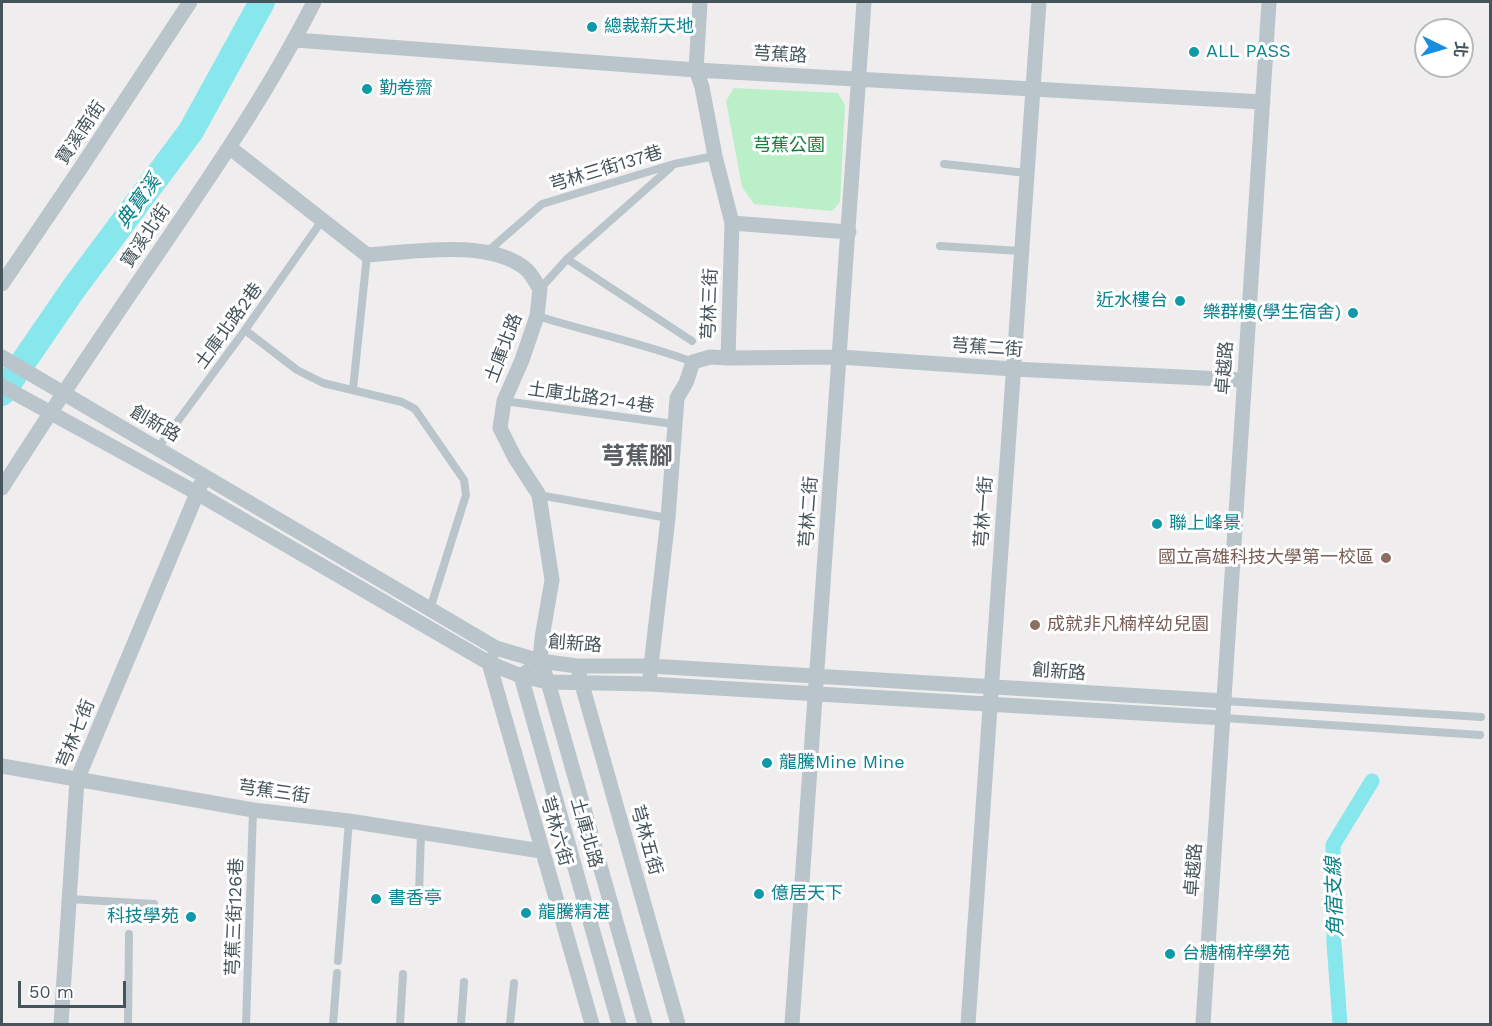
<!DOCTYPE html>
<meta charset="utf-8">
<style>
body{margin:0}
#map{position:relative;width:1492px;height:1026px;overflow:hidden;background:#f0edee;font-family:"Work Sans","Noto Sans TC",sans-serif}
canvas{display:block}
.frame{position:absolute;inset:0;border:3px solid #46545b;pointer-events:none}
.north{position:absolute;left:1414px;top:18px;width:60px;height:60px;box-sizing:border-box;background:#fff;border:2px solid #b5bbbd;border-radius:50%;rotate:95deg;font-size:16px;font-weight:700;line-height:24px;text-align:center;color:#46545b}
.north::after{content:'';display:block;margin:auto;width:21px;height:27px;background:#178ee1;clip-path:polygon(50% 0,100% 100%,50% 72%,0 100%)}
.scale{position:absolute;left:18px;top:981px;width:108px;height:27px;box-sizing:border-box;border:3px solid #46545b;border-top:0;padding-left:8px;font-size:18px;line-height:21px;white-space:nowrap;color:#46545b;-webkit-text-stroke:4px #fff;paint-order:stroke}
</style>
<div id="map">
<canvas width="1492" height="1026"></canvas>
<div class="frame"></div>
<div class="north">北</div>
<div class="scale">50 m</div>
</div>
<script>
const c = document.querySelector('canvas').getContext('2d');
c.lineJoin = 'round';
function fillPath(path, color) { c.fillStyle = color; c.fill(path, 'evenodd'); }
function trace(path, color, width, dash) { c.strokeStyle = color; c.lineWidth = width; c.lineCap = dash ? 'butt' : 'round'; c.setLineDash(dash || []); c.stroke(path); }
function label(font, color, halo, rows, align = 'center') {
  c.font = font + ' "Work Sans","Noto Sans TC",sans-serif'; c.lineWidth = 6; c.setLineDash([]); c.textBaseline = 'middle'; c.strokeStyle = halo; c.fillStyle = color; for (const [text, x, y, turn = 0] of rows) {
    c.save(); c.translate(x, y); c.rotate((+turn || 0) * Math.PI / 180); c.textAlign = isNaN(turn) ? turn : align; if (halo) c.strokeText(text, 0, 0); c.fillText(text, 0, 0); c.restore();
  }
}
const green = new Path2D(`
 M734 88 838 93 845 105 840 202 832 211 754 204 742 187 726 101Z`);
const canal = new Path2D(`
 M1340 1024 1334 943 1333 845 1372 781`);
const river = new Path2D(`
 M2 393 74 288 191 131 262 2`);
const lane = new Path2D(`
 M944 164 1027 173
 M940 246 1021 251
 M487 252 542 204 674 164 715 156
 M567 259 692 341
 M540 289 567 259 671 167
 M537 316C589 332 642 343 693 362
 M245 330 297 370 323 383 402 402 415 409 464 480 466 495 430 609
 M353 389 367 255
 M504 401 674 424
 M158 448 245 330 323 219
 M539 495 668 518
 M1225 701 1481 717
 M1224 718 1480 735
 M419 894 421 833
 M69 899 154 904
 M338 961 349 821
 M128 1024 129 934
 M246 1024 253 810
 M333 1024 337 973
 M400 1024 403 974
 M461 1024 464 982
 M510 1024 514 983`);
const street = new Path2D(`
 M295 40 696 70 1263 102
 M229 147 367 255C412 252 491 238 527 270 532 275 536 283 540 289L537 316 522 360 504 401 500 428 515 458 539 495 552 580 542 638 540 661 548 682 645 1024
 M732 223 849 232
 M2 284 80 169 190 2
 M2 357 496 648 540 661 577 666H650L1225 701
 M728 358 840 357 1013 369 1244 380
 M2 386 197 493 489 663 521 676 548 682 649 684 1224 718
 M2 488C56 402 114 318 171 234 222 159 273 83 314 2
 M491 659 489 663 592 1024
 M528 671 521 676 619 1024
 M579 674 678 1024
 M650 675 668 518 677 398 686 383 693 362 710 357 728 358 732 223 715 156 702 87 696 70 700 2
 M2 766 253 810 349 821 541 851
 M61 1024 77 780 201 484
 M792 1024 864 2
 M968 1024 1039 2
 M1203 1024 1269 2`);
const markers = [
 [592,27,6,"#0f9aa8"],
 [1194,52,6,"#0f9aa8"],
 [367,89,6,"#0f9aa8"],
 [1180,301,6,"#0f9aa8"],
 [1353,313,6,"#0f9aa8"],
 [1157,524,6,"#0f9aa8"],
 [1386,558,6,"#8d6e63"],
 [1035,625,6,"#8d6e63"],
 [767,763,6,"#0f9aa8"],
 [759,894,6,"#0f9aa8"],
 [376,899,6,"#0f9aa8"],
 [526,913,6,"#0f9aa8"],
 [191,917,6,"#0f9aa8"],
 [1170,954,6,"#0f9aa8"]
];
const cultureNames = [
 ["總裁新天地",604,27],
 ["ALL PASS",1206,52],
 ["勤卷齋",379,89],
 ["近水樓台",1168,301,"right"],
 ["樂群樓(學生宿舍)",1341,313,"right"],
 ["聯上峰景",1169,524],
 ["龍騰Mine Mine",779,763],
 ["億居天下",771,894],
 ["書香亭",388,899],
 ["龍騰精湛",538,913],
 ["科技學苑",179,917,"right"],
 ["台糖楠梓學苑",1182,954]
];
const streetNames = [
 ["芎蕉路",780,55,3],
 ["寶溪南街",81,133,-56],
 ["芎林三街137巷",606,169,-17],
 ["寶溪北街",146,236,-56],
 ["芎林三街",710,304,-88],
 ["土庫北路2巷",229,326,-54],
 ["土庫北路",504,348,-69],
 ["芎蕉二街",987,348,4],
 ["卓越路",1225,368,-86],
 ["土庫北路21-4巷",591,398,8],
 ["創新路",155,424,30],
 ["芎林二街",809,512,-86],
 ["芎林一街",984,512,-86],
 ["創新路",575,644,4],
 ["創新路",1059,672,4],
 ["芎林七街",76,734,-68],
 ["芎蕉三街",274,792,8],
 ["芎林六街",556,831,74],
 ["土庫北路",586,833,74],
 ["芎林五街",646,840,74],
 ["卓越路",1194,870,-86],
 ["芎蕉三街126巷",235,917,-88]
];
const parkNames = [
 ["芎蕉公園",789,146]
];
const educationNames = [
 ["國立高雄科技大學第一校區",1374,558],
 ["成就非凡楠梓幼兒園",1047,625,"left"]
];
const waterNames = [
 ["典寶溪",139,202,-54],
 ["角宿支線",1335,897,-92]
];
const districtNames = [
 ["芎蕉腳",637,457]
];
fillPath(green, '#bbefc7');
trace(canal, '#87e7ec', 15);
trace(river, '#87e7ec', 26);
trace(lane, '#b9c5cb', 8);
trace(street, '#b9c5cb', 15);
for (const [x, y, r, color] of markers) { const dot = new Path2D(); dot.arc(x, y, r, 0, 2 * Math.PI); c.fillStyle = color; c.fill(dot); trace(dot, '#fff', 2); }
label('18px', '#0d838f', '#fff', cultureNames, 'left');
label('18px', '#46545b', '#fff', streetNames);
label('18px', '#167d3a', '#fff', parkNames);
label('18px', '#785e54', '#fff', educationNames, 'right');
label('italic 20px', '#0c838b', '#fff', waterNames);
label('bold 24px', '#5a5f63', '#fff', districtNames);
</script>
